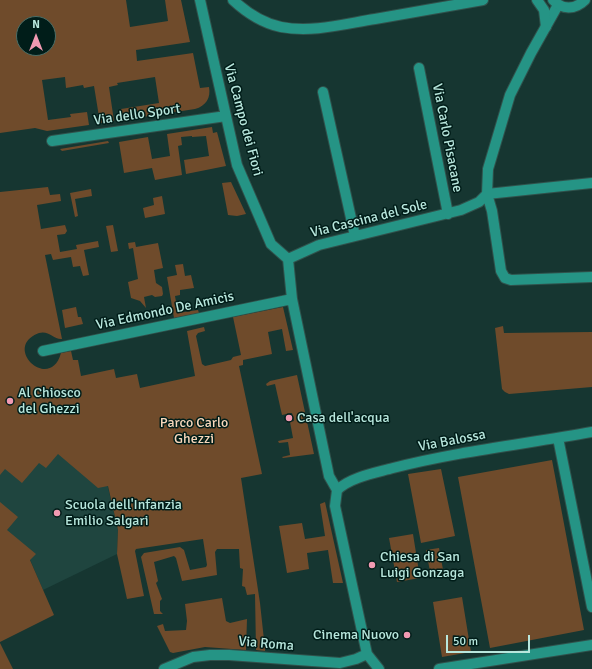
<!DOCTYPE html>
<style>
body{margin:0}
#map{position:relative;width:592px;height:669px;overflow:hidden;background:#163631;font-family:Signika,sans-serif}
canvas{display:block}
.north{position:absolute;left:16px;top:16px;width:40px;height:40px;box-sizing:border-box;background:#001d19;border:1px solid #4a6e67;border-radius:50%;rotate:0deg;font-size:11px;font-weight:700;line-height:16px;text-align:center;color:#b8e7dd}
.north::after{content:'';display:block;margin:auto;width:14px;height:18px;background:#f19ab2;clip-path:polygon(50% 0,100% 100%,50% 72%,0 100%)}
.scale{position:absolute;left:446px;top:635px;width:84px;height:18px;box-sizing:border-box;border:2px solid #b8e7dd;border-top:0;padding-left:5px;font-size:12px;line-height:14px;white-space:nowrap;color:#b8e7dd;-webkit-text-stroke:3px #001d19;paint-order:stroke}
</style>
<div id="map">
<canvas width="592" height="669"></canvas>
<div class="north">N</div>
<div class="scale">50 m</div>
</div>
<script>
const c = document.querySelector('canvas').getContext('2d');
c.lineJoin = 'round';
function fillPath(path, color) { c.fillStyle = color; c.fill(path, 'evenodd'); }
function trace(path, color, width, dash) { c.strokeStyle = color; c.lineWidth = width; c.lineCap = dash ? 'butt' : 'round'; c.setLineDash(dash || []); c.stroke(path); }
function label(font, color, halo, rows, align = 'center') {
  c.font = font + ' Signika,sans-serif'; c.lineWidth = 3; c.setLineDash([]); c.textBaseline = 'middle'; c.strokeStyle = halo; c.fillStyle = color; for (const [text, x, y, turn = 0] of rows) {
    c.save(); c.translate(x, y); c.rotate((+turn || 0) * Math.PI / 180); c.textAlign = isNaN(turn) ? turn : align; if (halo) c.strokeText(text, 0, 0); c.fillText(text, 0, 0); c.restore();
  }
}
const built = new Path2D(`
 M95 432 118 530 117 554 43 590 26 550 0 527V453Z`);
const green = new Path2D(`
 M0 0H126L130 27 168 21 165 0H181L190 42 136 50 137 61 193 53 200 88 209 87C211 98 206 106 195 109L123 120 121 109 159 103 155 77 117 83 118 85 109 87 114 121 100 123 94 86 84 88 83 85 66 88 65 77 42 80 48 120 71 117 70 114 87 112 89 125 47 131 35 128 0 133ZM24 24H48V48H24Z
 M212 127 213 133 217 132 226 166 186 174 184 160 209 156 206 136 192 137V136L181 137 182 145 178 146 182 175 155 180 152 168 124 173 119 142 148 137 152 159 170 156 167 134Z
 M108 141 109 143 62 151 60 149Z
 M231 182 246 214 237 216 228 215 222 183Z
 M48 187 50 195 60 194 61 201 37 205 41 229 65 225 67 231 65 234 57 235 60 252 77 249 76 245 98 241 99 247 84 250 89 275 83 276 80 266 73 267 71 257 53 260 51 254 45 255 62 339C54 340 49 330 39 333 1 347 50 393 61 353L71 351 73 360H78L81 376 114 369 116 378 137 374 140 388 195 376 187 331 204 327 205 331 198 333 196 336 202 364 205 366 231 360 233 357 241 355 233 317 283 307 293 350 286 351 282 329 268 332 272 354 243 360V365L239 366 262 474 241 478 260 603 264 640 266 641 265 651 256 650 255 594 247 595 245 587 242 586 243 569 240 568 239 549H217L215 552 217 575 182 581 176 558 174 556 154 562 158 581 156 583 162 599 160 601V611L163 614H154L141 557 144 553 180 547 184 550 190 570 206 567 207 565 203 539 136 549 135 551 144 596 127 599 117 554 118 530 108 486 98 488 58 454 46 468 39 463 22 483 5 469 0 475V192Z
 M91 189 92 196 75 199 78 216 75 217 70 193Z
 M162 196 165 214 145 218 143 208 154 205 153 198Z
 M113 225 118 251 111 252 106 226Z
 M135 242 136 247 158 243 163 268 154 270 156 283 162 287 163 294 162 296 155 297 152 295 144 297 146 308 140 301 131 298 128 282 138 279 133 248 129 249 128 243Z
 M183 264 185 276 191 275 194 288 180 290V295L175 296 178 313 198 310 199 313 174 318 167 277 177 275 175 265Z
 M76 307 78 317H81L83 324 65 328 62 310Z
 M503 326 504 333 592 332V387L509 394 505 392 502 389 495 328Z
 M297 375 314 454 283 458 282 457 290 455 288 442 279 443 278 441 293 438 290 422 294 421 292 413 282 415 275 384 267 386 266 384 270 381Z
 M552 460 584 630 490 648 458 477Z
 M441 469 455 536 421 543 408 474Z
 M0 502 18 517 7 530 36 554 30 560 54 615 0 642Z
 M325 502 343 583H333L328 550 307 553 309 569 287 573 279 526 302 523 305 539 325 536 320 504Z
 M413 534 420 578 397 582 389 538Z
 M439 548 444 575 431 577 426 550Z
 M462 597 471 652 442 657 433 602Z
 M222 598 226 621 230 623 247 619 246 650 205 647 173 653 170 652 157 626 163 624 165 631 186 630 187 621 185 604Z
 M0 643 13 669H0Z`);
const street = new Path2D(`
 M200 0 237 165 271 244 288 259
 M558 5 531 53 510 95 488 169 487 194 492 211 501 271 505 278 511 280 592 277
 M419 68 448 214
 M323 92 355 236
 M52 141 226 116
 M487 194 592 183
 M288 259 292 299 329 476 337 490
 M288 259 319 245 461 210 479 202 487 194
 M43 351 292 299
 M558 438 592 607
 M164 669 193 657 210 655H229L340 663 356 659 367 654
 M379 669 367 654 335 506 337 490C351 477 375 473 393 468 459 451 526 444 592 432
 M439 669 592 645`);
const secondary = new Path2D(`
 M233 0C247 13 262 23 281 27 312 33 344 24 375 19 411 13 447 6 483 0
 M537 0 544 10 546 27
 M553 0C562 10 575 10 585 0`);
const markers = [
 [10,401,4,"#f19ab2"],
 [289,418,4,"#f19ab2"],
 [57,513,4,"#f19ab2"],
 [372,565,4,"#f19ab2"],
 [407,635,4,"#f19ab2"]
];
const streetNames = [
 ["Via dello Sport",137,115,-8],
 ["Via Campo dei Fiori",243,120,75],
 ["Via Carlo Pisacane",447,138,79],
 ["Via Cascina del Sole",369,219,-14],
 ["Via Edmondo De Amicis",165,311,-12],
 ["Via Balossa",452,441,-11],
 ["Via Roma",266,644,5]
];
const poiNames = [
 ["Al Chiosco",18,393],
 ["del Ghezzi",18,409],
 ["Casa dell'acqua",297,418],
 ["Scuola dell'Infanzia",65,505],
 ["Emilio Salgari",65,521],
 ["Chiesa di San",380,557],
 ["Luigi Gonzaga",380,573],
 ["Cinema Nuovo",399,635,"right"]
];
const parkNames = [
 ["Parco Carlo",194,423],
 ["Ghezzi",194,439]
];
fillPath(built, '#1f453f');
fillPath(green, '#6f4b2b');
trace(street, '#30524c', 12);
trace(secondary, '#30524c', 12);
trace(street, '#259485', 10);
trace(secondary, '#259485', 10);
for (const [x, y, r, color] of markers) { const dot = new Path2D(); dot.arc(x, y, r, 0, 2 * Math.PI); c.fillStyle = color; c.fill(dot); trace(dot, '#001d19', 1.5); }
label('14px', '#b8e7dd', '#001d19', streetNames);
label('14px', '#b8e7dd', '#001d19', poiNames, 'left');
label('14px', '#f9d8bc', '#001d19', parkNames);
</script>
